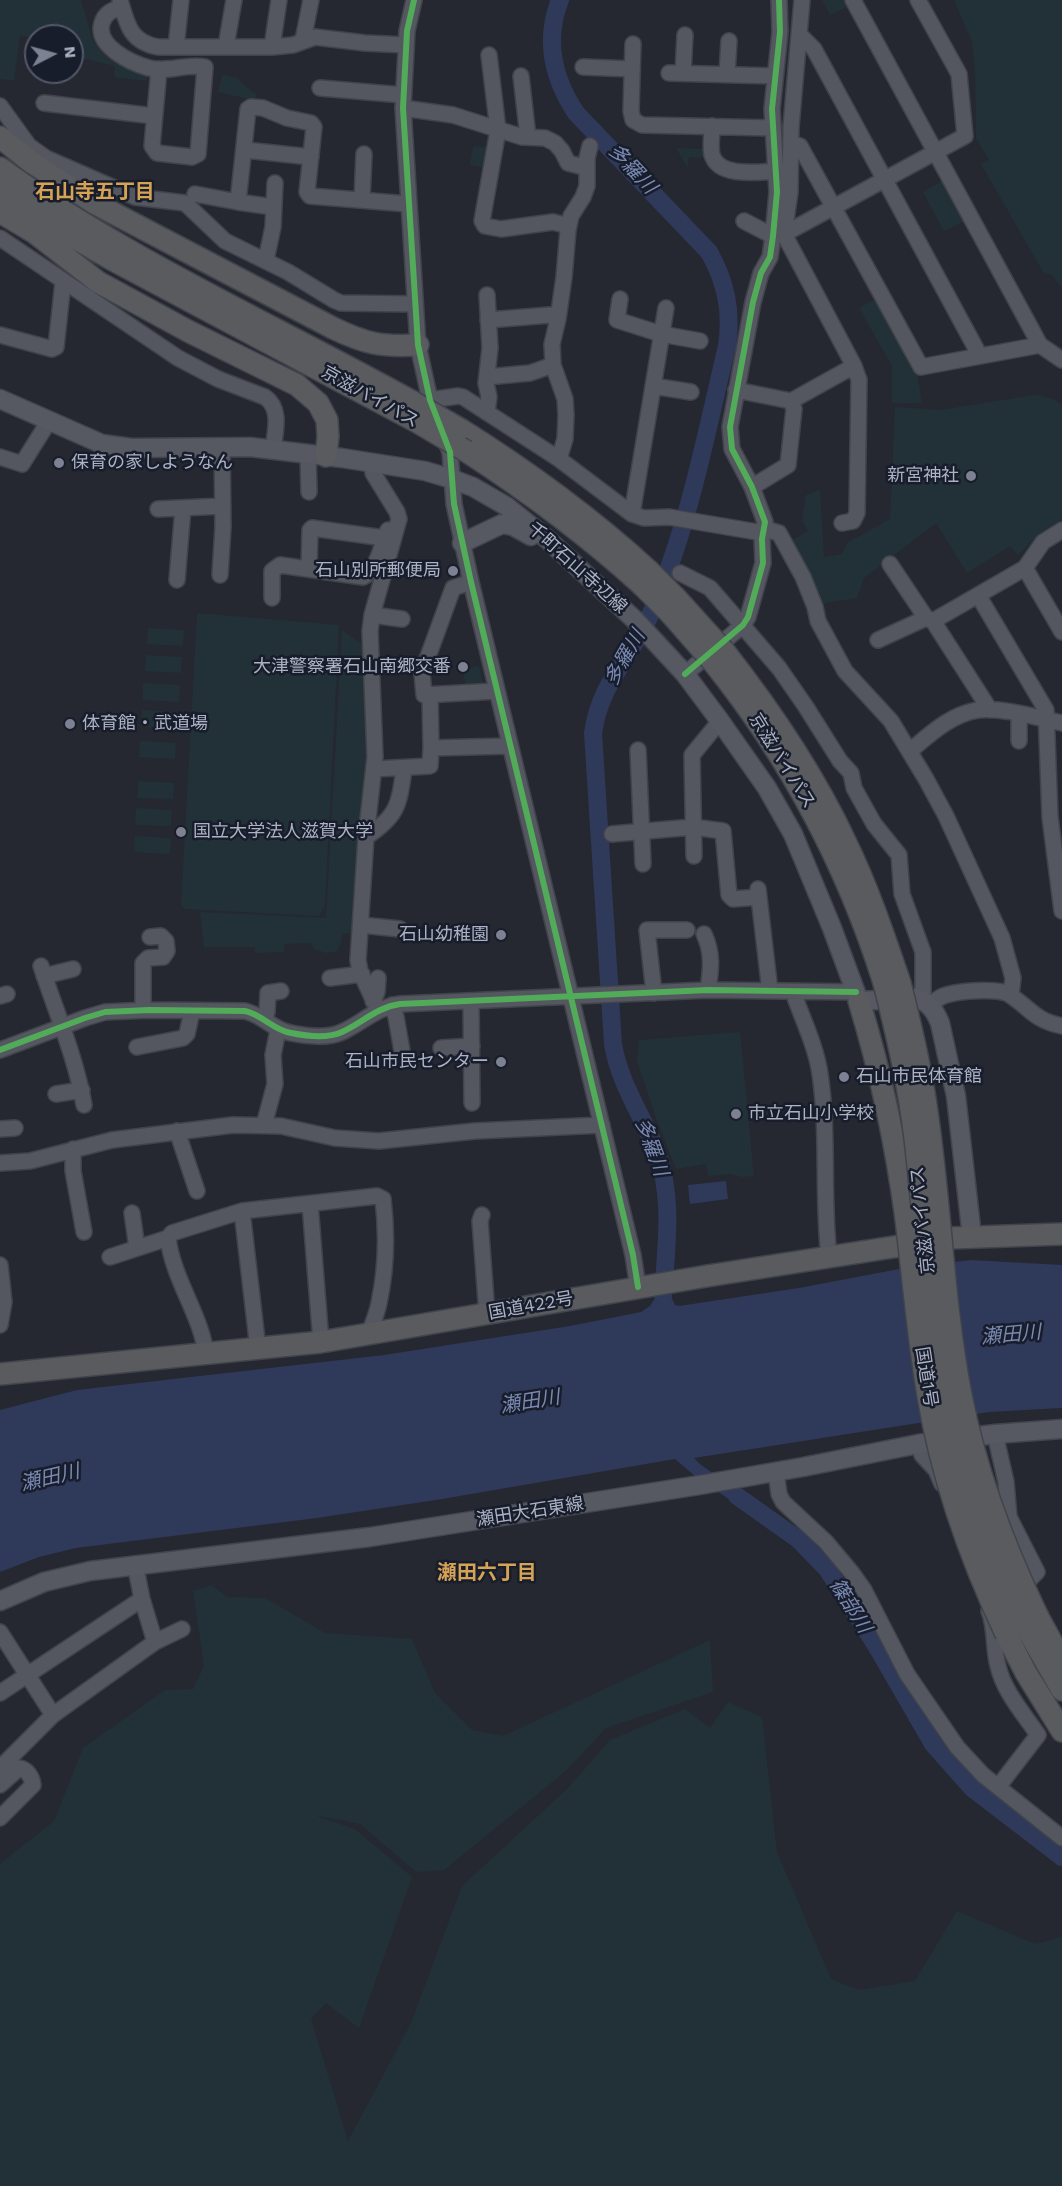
<!DOCTYPE html>
<meta charset="utf-8">
<style>
body{margin:0}
#map{position:relative;width:1062px;height:2186px;overflow:hidden;background:#252831;font-family:"Work Sans",sans-serif}
canvas{display:block}
.north{position:absolute;left:24px;top:24px;width:60px;height:60px;box-sizing:border-box;background:#181d2c;border:2px solid #535869;border-radius:50%;rotate:84deg;font-size:16px;font-weight:700;line-height:24px;text-align:center;color:#acb1c4}
.north::after{content:'';display:block;margin:auto;width:21px;height:27px;background:#7d8191;clip-path:polygon(50% 0,100% 100%,50% 72%,0 100%)}
</style>
<div id="map">
<canvas width="1062" height="2186"></canvas>
<div class="north">N</div>
</div>
<script>
const c = document.querySelector('canvas').getContext('2d');
c.lineJoin = 'round';
function fillPath(path, color) { c.fillStyle = color; c.fill(path, 'evenodd'); }
function trace(path, color, width, dash) { c.strokeStyle = color; c.lineWidth = width; c.lineCap = dash ? 'butt' : 'round'; c.setLineDash(dash || []); c.stroke(path); }
function label(font, color, halo, rows, align = 'center') {
  c.font = font + ' "Work Sans","Noto Sans JP",sans-serif'; c.lineWidth = 5; c.setLineDash([]); c.textBaseline = 'middle'; c.strokeStyle = halo; c.fillStyle = color; for (const [text, x, y, turn = 0] of rows) {
    c.save(); c.translate(x, y); c.rotate((+turn || 0) * Math.PI / 180); c.textAlign = isNaN(turn) ? turn : align; if (halo) c.strokeText(text, 0, 0); c.fillText(text, 0, 0); c.restore();
  }
}
const green = new Path2D(`
 M0 0H81L93 41 103 53 147 75V81L114 77 115 66 85 59 72 47V36H36V39L20 35 14 81 0 79Z
 M822 0H848L850 5 830 15Z
 M954 0H1062V288L1052 275 1043 272 981 164 989 160 976 138 975 72 972 42Z
 M222 75 237 78 251 91 257 94 256 101 218 92Z
 M473 146 490 148 487 168 470 165Z
 M676 148 706 149V156L698 158 689 157 688 168Z
 M944 180 966 220 944 231 923 192Z
 M875 299 917 373 922 403H892V366L859 308Z
 M1035 395 1054 399 1062 405V519L1041 532 1018 555 1010 546 967 573 936 523 864 578 857 598 819 604 791 541 808 531 802 520 806 495 820 490 824 557 842 554 847 543 890 519 895 407 940 410Z
 M197 613 339 625 325 905 319 916 185 909 181 906Z
 M148 628 184 630 183 646 147 644Z
 M342 630 367 648 370 754 353 933 342 934 341 942 336 952 326 953 314 949 311 943 284 944V952L255 953V947H204L200 912 326 918Z
 M146 655 182 657 181 673 145 671Z
 M479 666 483 684 466 688 463 670Z
 M143 683 180 685 179 702 143 700Z
 M142 710 178 712 177 729 141 727Z
 M140 741 176 743 175 759 139 757Z
 M138 781 174 783 173 799 137 798Z
 M136 808 172 810 171 826 135 825Z
 M135 836 171 838 170 854 134 852Z
 M740 1032 754 1176 742 1177 730 1174 708 1176 706 1164 676 1169 655 1115 637 1061 639 1040Z
 M212 1585 227 1597 265 1598 325 1633 412 1639 435 1693 472 1730 503 1736 710 1640 713 1692 606 1728 567 1770 444 1870 416 1872 360 1824 314 1815 355 1829 412 1877 359 2028 326 2003 311 2019 348 2141 411 2023 462 1886 568 1788 610 1740 685 1709 710 1728 728 1702 762 1717 777 1852 831 1979 859 1990 915 1981 957 1911 1035 1944 1062 1937V2186H0V1864L54 1821 83 1748 165 1690 193 1689 204 1666 193 1591Z`);
const water = new Path2D(`
 M726 1181 728 1199 690 1204 688 1185Z
 M971 1260 1062 1265V1408L989 1412 694 1458 701 1465 760 1505 752 1515 695 1476 675 1459 442 1499 317 1518 76 1548 39 1557 0 1572V1410L77 1390 384 1355 570 1326 641 1312 650 1306 657 1295 670 1294 675 1305 679 1306 799 1288 899 1269Z`);
const river = new Path2D(`
 M560 0C544 40 553 78 576 113L709 252C726 282 732 311 727 346 706 434 689 526 652 611 633 655 600 682 593 733L613 1044C619 1082 642 1115 656 1150 674 1196 666 1248 663 1296
 M737 1496 799 1540 827 1569 877 1647 933 1744 972 1788 1062 1857`);
const minor = new Path2D(`
 M120 0C127 24 130 42 158 47H272L293 45 315 37 365 43 406 45
 M414 0 407 31 403 108 418 345 430 400 450 452 454 504 471 582 633 1255 638 1287
 M802 0 791 127 790 192 784 234 854 366 859 380 857 513 853 521 842 523
 M853 0 1040 345 1062 360
 M122 7C112 10 105 13 102 23 95 46 131 63 149 68 167 73 187 63 205 67L198 154 192 157 157 153 152 146 159 69
 M800 35 814 49 980 356
 M303 40 311 0
 M633 44 631 111 633 120 642 125 773 128
 M226 46 234 0
 M176 47 181 0
 M272 47 279 0
 M489 55 498 130 482 221 485 226 501 229 553 222 561 224
 M583 67 632 69
 M669 73 774 76
 M683 73 685 35
 M727 74 729 41
 M521 76 528 137
 M320 88 403 95
 M44 103 154 116
 M0 106 29 146 46 158 135 197 185 203 225 241 288 272 334 300 341 303 414 304
 M403 108 453 115 522 137 545 138 555 143 562 151 568 163 587 168
 M712 126C712 135 710 147 712 155 719 178 758 172 776 171
 M791 143 800 146 921 367 1040 345
 M245 150 311 157
 M195 194 238 202
 M362 200 364 154
 M273 207 238 202 248 109 251 107 263 108 287 118 311 123 314 127 307 192 310 196 408 204
 M744 221 773 236 784 234 965 136 959 74 918 0
 M0 238 178 358 218 379 265 397C282 409 275 431 273 450
 M266 260 273 227 275 183
 M620 299 617 320 661 334 700 341
 M488 320 550 315
 M0 335 52 349 56 347 63 282
 M487 377 530 373 553 365
 M653 386 691 392
 M736 390 791 401 854 366
 M430 400 458 396 463 397 559 459 632 514 644 518 669 517 763 533
 M487 412 489 397 486 383 490 348 487 295
 M308 454 309 492
 M0 457 22 464 49 421
 M559 459 565 439 566 415 565 399 553 365 552 344 558 319 564 277 568 230 571 216 583 197 587 186V158L590 146
 M372 462 373 473 397 512 399 519 372 615 370 631 375 757 366 837 358 960 360 971 378 1010
 M752 487 788 465 794 409 791 401
 M158 509 223 506
 M632 514 666 308
 M765 529 779 533 803 577 815 607 818 621 845 671 891 721 926 779 946 816 1002 938 1013 978 1011 995
 M890 564 926 618 933 621
 M1025 568 1062 632
 M309 569 310 530 312 528 384 538
 M680 573 710 588 779 668 806 707 840 761 851 773 854 788 874 824 899 855 902 894 923 952V1000
 M220 575 223 527 222 446
 M177 580 183 508
 M471 582 453 588 422 673 424 695 497 691
 M978 595 1046 710 1050 817 1062 911
 M272 598V571L280 565 363 577C377 571 382 544 388 530
 M372 615 402 619
 M878 640 926 618
 M685 674 743 625 748 617 763 563 762 539 765 522 752 487 732 449 730 427 753 302 761 273 770 257 773 236 777 192 772 109 780 32 779 0
 M430 694 431 748 509 746
 M990 710 933 621 1025 568 1043 542 1062 530
 M1019 741V715
 M638 750 643 864
 M910 751C929 735 951 714 978 710 1002 707 1038 718 1062 723
 M374 769 430 766 431 748
 M612 834 693 827 723 831 729 895 733 899 759 897
 M366 837C398 816 399 805 404 769
 M694 856 692 755 720 721
 M758 889 770 991
 M361 925 400 929
 M704 934C713 953 711 969 708 990
 M41 966C56 1012 76 1058 84 1105
 M44 976 73 969
 M330 978 362 974
 M793 992C802 1018 816 1046 820 1074 829 1135 822 1196 829 1257
 M654 993 647 930H687
 M0 996 7 994
 M373 1001 377 992 378 978
 M471 1001 472 1103
 M392 1005 396 1017 402 1051
 M929 1005C933 1003 937 999 941 997 953 991 999 987 1010 995 1031 1009 1034 1020 1062 1026
 M143 1010V963L148 958 163 957 167 951 166 941 161 936 150 937
 M263 1019 267 1012 268 993 281 991
 M137 1047 183 1038 187 1034 192 1011
 M441 1048 472 1046
 M0 1050 85 1018 105 1012 149 1010 245 1011C263 1015 273 1030 291 1033 306 1036 327 1039 342 1032 362 1023 377 1007 400 1004L708 990 856 992
 M56 1094 82 1090
 M264 1125 275 1084 273 1055 278 1030
 M0 1129 15 1128
 M177 1131 197 1191
 M73 1149V1171L84 1232
 M0 1163 30 1161 112 1140 233 1125 281 1126 335 1138 379 1141 475 1131 602 1125
 M310 1204 321 1342
 M242 1211 258 1349
 M132 1213 137 1248
 M482 1215 480 1221 487 1314
 M110 1257 168 1238
 M0 1265 4 1302 0 1325
 M206 1353C200 1313 173 1279 168 1238L172 1233 242 1211 377 1196 383 1199C387 1232 386 1270 379 1303 377 1314 372 1324 369 1335
 M995 1434 1006 1482 1009 1517 1037 1572 1030 1579 1014 1587
 M918 1444 922 1455 936 1470 942 1484
 M776 1472 779 1494 783 1502 826 1542 852 1573 864 1590 907 1674 957 1747 983 1775 1062 1838
 M989 1611C996 1628 993 1648 998 1666 1004 1692 1024 1714 1038 1735L998 1787
 M0 1632 53 1715
 M155 1642 182 1629
 M0 1693 142 1599
 M0 1768 53 1715 155 1642 142 1599 135 1564
 M0 1785 19 1768C27 1769 32 1777 33 1785L0 1818`);
const major = new Path2D(`
 M0 399 102 444 131 448 250 447 342 458 425 471 452 479 473 487 506 506 546 538 635 620 685 674 720 721 767 788 793 834 832 928 859 1001 916 998C929 1002 935 1011 940 1023L956 1096 972 1237
 M462 543 502 524 513 526 531 536
 M0 1601 44 1582 90 1571 370 1537 700 1485 803 1467 918 1444 995 1434 1062 1429`);
const highway = new Path2D(`
 M0 137 31 162 94 203 333 328C366 344 382 347 418 345
 M0 168C129 261 274 325 413 402
 M0 191 59 229 111 259 419 423
 M0 212 35 233 98 282 188 331 297 385 318 403 327 420 328 437 326 456
 M460 429C527 471 590 517 648 570
 M466 451C529 492 587 535 642 585
 M724 651C771 711 814 774 846 843 868 888 884 936 900 983
 M713 662C790 758 847 865 884 983
 M859 1001C881 1073 896 1145 906 1219
 M0 1374 321 1342 707 1276 951 1238 1062 1234
 M1038 1617 1062 1661
 M1024 1624 1062 1690
 M1006 1634 1026 1673 1062 1731`);
const highwayBridge = new Path2D(`
 M413 402 460 429
 M419 423 466 451
 M648 570 677 599 724 651
 M642 585 671 614 713 662
 M884 983C897 1035 909 1086 915 1139 926 1231 929 1325 949 1415 965 1488 992 1557 1024 1624
 M900 983C911 1026 921 1068 927 1112 941 1206 943 1302 961 1395 976 1473 1004 1546 1038 1617
 M906 1219C913 1278 918 1338 928 1396 942 1479 970 1558 1006 1634`);
const cycleway = new Path2D(`
 M414 0 407 31 403 108 418 345 430 400 450 452 454 504 471 582 633 1255 638 1287
 M685 674 743 625 748 617 763 563 762 539 765 522 752 487 732 449 730 427 753 302 761 273 770 257 773 236 777 192 772 109 780 32 779 0
 M0 1050 85 1018 105 1012 149 1010 245 1011C263 1015 273 1030 291 1033 306 1036 327 1039 342 1032 362 1023 377 1007 400 1004L708 990 856 992`);
const markers = [
 [59,463,6,"#7d8191"],
 [971,476,6,"#7d8191"],
 [453,571,6,"#7d8191"],
 [463,667,6,"#7d8191"],
 [70,724,6,"#7d8191"],
 [181,832,6,"#7d8191"],
 [501,935,6,"#7d8191"],
 [501,1062,6,"#7d8191"],
 [844,1077,6,"#7d8191"],
 [736,1114,6,"#7d8191"]
];
const streetNames = [
 ["京滋バイパス",370,397,29],
 ["千町石山寺辺線",577,568,42],
 ["京滋バイパス",782,761,58],
 ["京滋バイパス",923,1220,-96],
 ["国道422号",531,1306,-10],
 ["国道1号",926,1377,81],
 ["瀬田大石東線",530,1512,-9]
];
const poiNames = [
 ["保育の家しようなん",71,463],
 ["新宮神社",959,476,"right"],
 ["石山別所郵便局",441,571,"right"],
 ["大津警察署石山南郷交番",451,667,"right"],
 ["体育館・武道場",82,724],
 ["国立大学法人滋賀大学",193,832],
 ["石山幼稚園",489,935,"right"],
 ["石山市民センター",489,1062,"right"],
 ["石山市民体育館",856,1077],
 ["市立石山小学校",748,1114]
];
const waterNames = [
 ["多羅川",632,169,47],
 ["多羅川",625,658,-60],
 ["多羅川",651,1147,70],
 ["瀬田川",1011,1335,-5],
 ["瀬田川",530,1402,-9],
 ["瀬田川",50,1478,-13],
 ["篠部川",850,1606,58]
];
const neighbourhoodNames = [
 ["石山寺五丁目",95,192],
 ["瀬田六丁目",487,1573]
];
fillPath(green, '#223037');
fillPath(water, '#2f3959');
trace(river, '#2f3959', 18);
trace(minor, '#41434a', 18);
trace(major, '#42454e', 21);
trace(highway, '#40444d', 24);
trace(minor, '#545660', 15);
trace(major, '#565862', 18);
trace(highway, '#595b5f', 21);
trace(highwayBridge, '#40444d', 24, []);
trace(highwayBridge, '#595b5f', 21);
trace(cycleway, '#51ab58', 6);
for (const [x, y, r, color] of markers) { const dot = new Path2D(); dot.arc(x, y, r, 0, 2 * Math.PI); c.fillStyle = color; c.fill(dot); trace(dot, '#181d2c', 2); }
label('18px', '#acb1c4', '#181d2c', streetNames);
label('18px', '#acb1c4', '#181d2c', poiNames, 'left');
label('italic 20px', '#7a89b2', '#181d2c', waterNames);
label('bold 20px', '#d6a355', '#181d2c', neighbourhoodNames);
</script>
